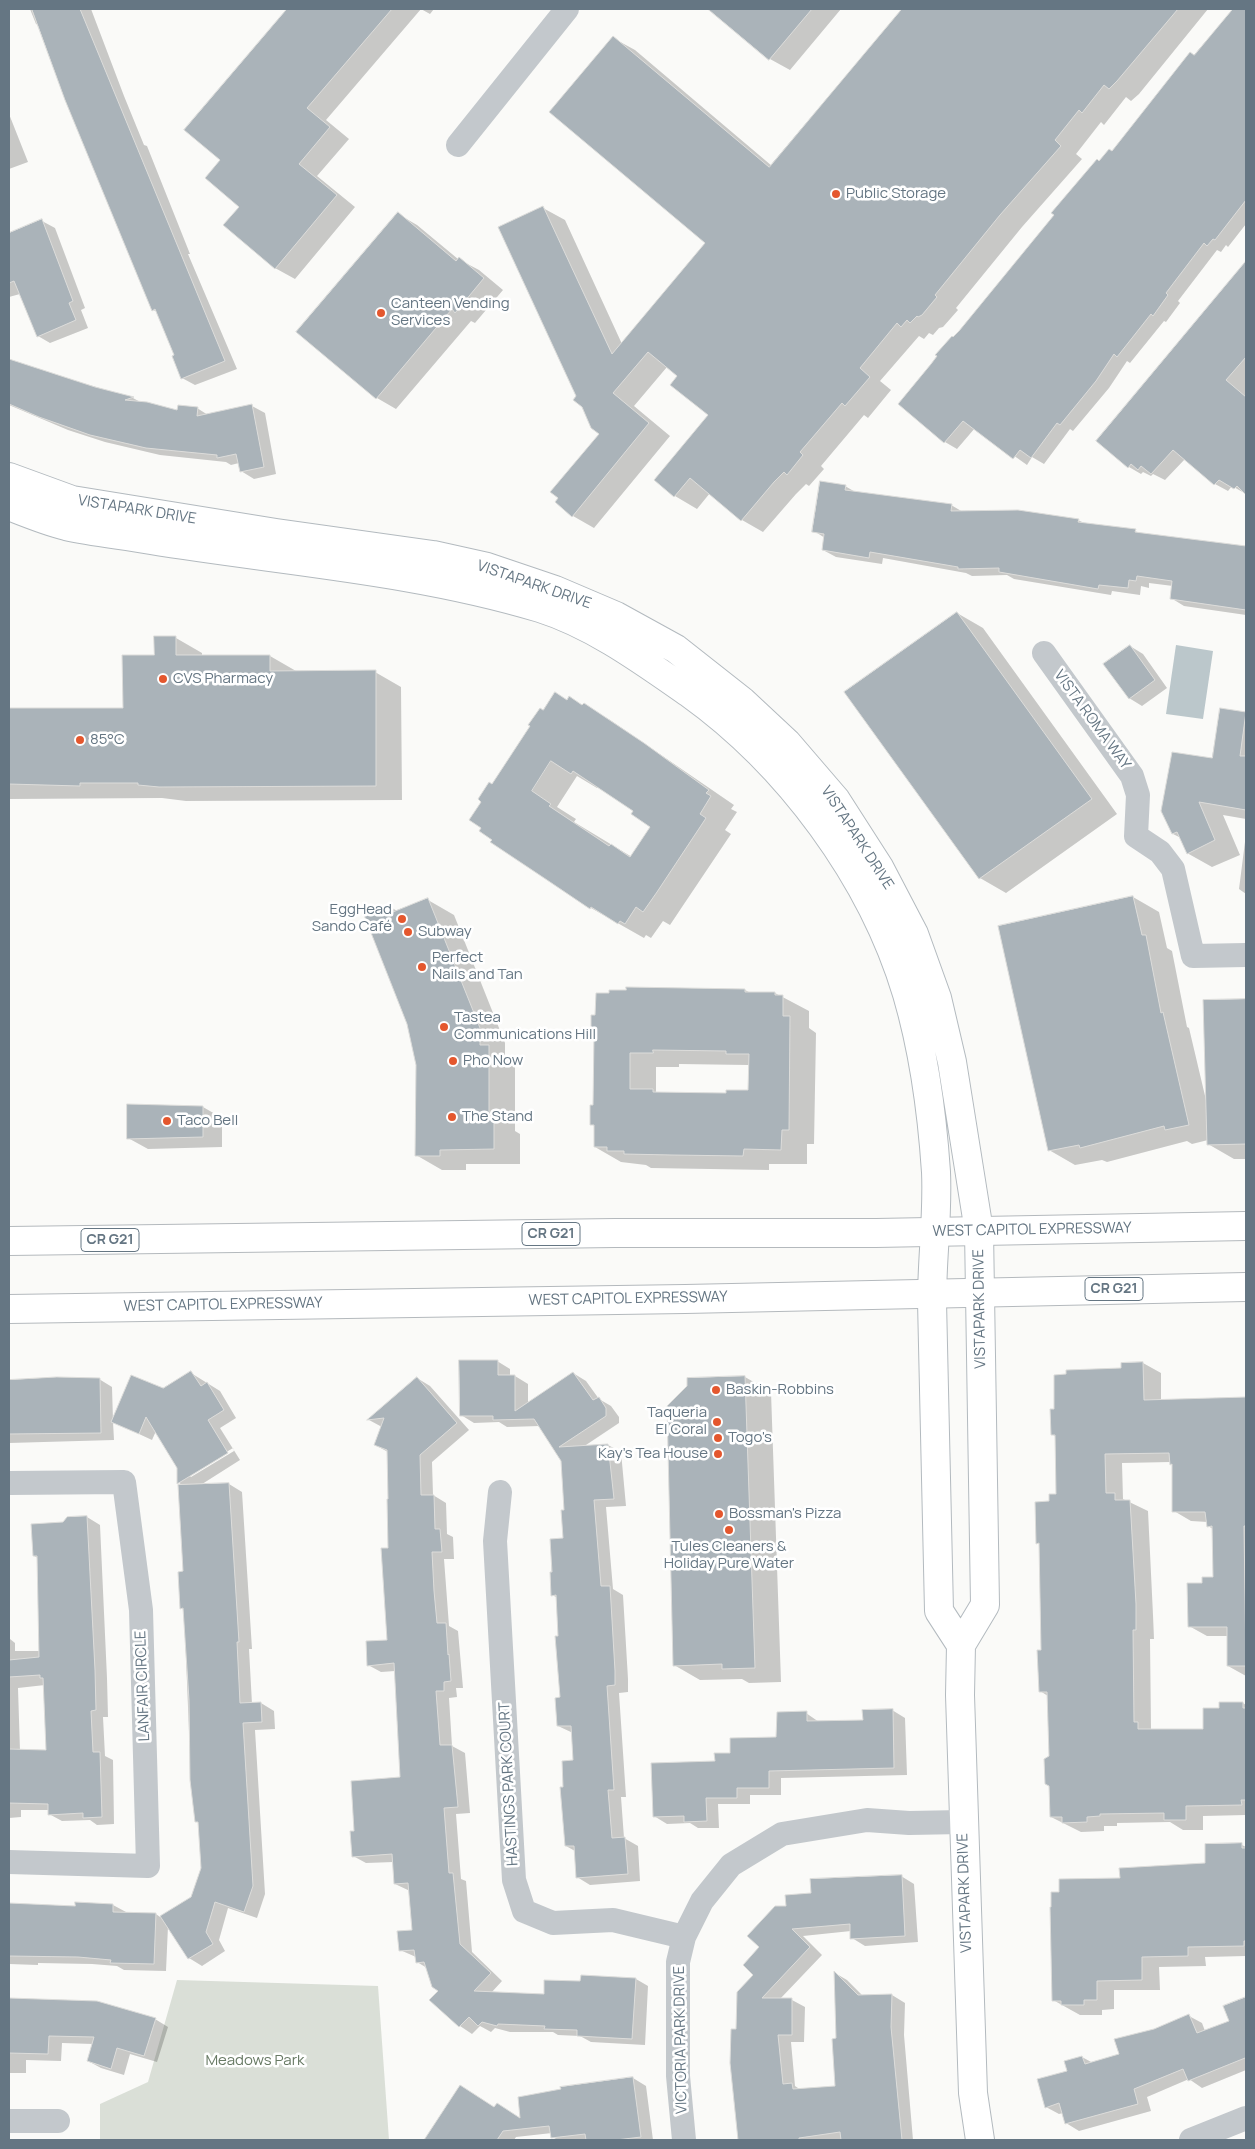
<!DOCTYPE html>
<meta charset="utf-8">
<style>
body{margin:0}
#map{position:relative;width:1255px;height:2149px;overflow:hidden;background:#fafaf8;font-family:Manrope,sans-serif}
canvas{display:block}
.frame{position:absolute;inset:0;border:10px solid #657683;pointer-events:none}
</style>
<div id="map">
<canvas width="1255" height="2149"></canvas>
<div class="frame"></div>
</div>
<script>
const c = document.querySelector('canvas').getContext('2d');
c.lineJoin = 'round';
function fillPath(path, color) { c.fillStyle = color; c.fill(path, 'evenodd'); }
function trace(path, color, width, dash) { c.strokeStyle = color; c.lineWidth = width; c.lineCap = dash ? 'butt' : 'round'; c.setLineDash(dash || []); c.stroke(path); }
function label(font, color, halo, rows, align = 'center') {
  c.font = font + ' Manrope,sans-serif'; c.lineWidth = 5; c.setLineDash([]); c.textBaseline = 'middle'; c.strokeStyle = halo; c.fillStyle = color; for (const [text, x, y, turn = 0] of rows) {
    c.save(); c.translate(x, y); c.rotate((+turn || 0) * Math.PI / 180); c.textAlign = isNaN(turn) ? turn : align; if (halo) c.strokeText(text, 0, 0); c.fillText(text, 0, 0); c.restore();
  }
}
const green = new Path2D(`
 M177 1980 378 1986 389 2140H100V2104L148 2082Z`);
const water = new Path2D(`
 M1176 645 1213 651 1203 719 1166 714Z`);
const shadow = new Path2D(`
 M30 9H91L124 96 144 145 147 146 190 254H188L237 369 195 385 182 378 176 356 158 312 153 310 41 26 36 24Z
 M289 9H421L326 120 349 139 317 176 355 207 295 279 275 268 241 207 222 160 186 130Z
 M421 9H434L430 14Z
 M710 9H841L790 70 770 59Z
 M904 9H1208L1139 94 1131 101 1126 97 1104 125 1101 122 1076 154 1082 159 1022 227 956 308 958 310 943 327 939 328 933 335 929 333 924 339 919 336 880 381 891 390 868 418 864 415 821 466 824 469 809 486 806 484 796 494 763 532 742 520 710 493 697 509 675 496 656 479 710 415 679 376 667 367 634 406 670 436 594 528 573 516 601 434 578 396 543 208 565 220 622 344 707 243 613 38 635 50 772 166Z
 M1234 9H1246V224L1228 247 1226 245 1221 252 1217 250 1178 301 1180 303 1166 322 1164 321 1130 363 1127 361 1109 388 1073 431 1070 429 1044 464 1032 457 1027 465 975 428 957 449 945 442 954 338 1100 162 1112 152 1191 54 1194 56Z
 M9 114 28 162 9 169Z
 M398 214 417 225 458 259 479 270 503 290 475 323 471 321 396 409 377 398Z
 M42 221 55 228 85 308 81 310 88 328 50 343 38 336 20 294 9 297V235Z
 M1246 264V494L1232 486 1228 491 1215 484 1185 459 1165 480 1153 474 1151 476 1143 472 1141 474 1129 467 1098 441Z
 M9 361 133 398 142 403 179 411 197 408 208 415 252 406 265 413 276 474 254 479 241 471 239 463 231 465 226 462 160 455 105 442 68 430 9 405Z
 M845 486 857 493 951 505 963 512 1078 520 1086 524 1135 531 1141 534 1246 547V615L1184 606 1171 598 1173 586 1149 583V588L1141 586 1140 595 1112 591 1111 595 1014 579 1007 575 972 576 966 573 883 558 882 564 836 557 823 550 825 538 814 531Z
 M957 613 983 628 1117 814 1006 893 980 878Z
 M176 638 202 653V656H270L296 671 375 672 401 687 402 800 186 801 162 798 9 799V710L124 709 155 656Z
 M1130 646 1143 654 1167 688 1142 706 1129 698Z
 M568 701 584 705 610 720 734 805 731 809 737 812 725 830 731 834 682 907 670 925 663 921 651 938 646 935 644 938 591 908 492 842V785L544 711ZM577 776 597 788 598 786 635 811 652 827 632 857 574 822 576 819 557 807Z
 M1221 710 1246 714V819L1223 815 1240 855 1212 867 1187 853 1181 838 1173 834 1213 759Z
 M1246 834V894L1239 889Z
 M1133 897 1159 912 1167 948 1172 951 1187 1027 1189 1028 1206 1100 1204 1001 1246 1000V1159H1234L1208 1144V1140L1192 1144 1187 1141 1107 1162 1102 1160 1075 1165 1049 1150Z
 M428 900 454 915 505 1043V1056L515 1061V1131L520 1134V1164H466V1170H442L416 1155 417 1064 389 906 397 911Z
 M677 989 745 990 751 993H775L809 1011V1028L816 1033 814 1144H807V1164H769V1170L651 1168 646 1165 621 1162 595 1147 596 1127 591 1124 595 1106V1036L592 1035ZM679 1064 748 1065 750 1066V1092L727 1095 656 1092V1067H679Z
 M203 1107 222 1118V1147L148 1149 128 1138Z
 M497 1361 510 1369V1376H515L528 1384V1404L573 1373 586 1381 599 1399 611 1406 619 1417V1423L583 1447 608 1445 621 1452 626 1506 606 1507 613 1589 623 1595 628 1679V1692L619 1693 626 1797H621L624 1838 638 1846 640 1881 590 1885 577 1877 575 1851 566 1846 565 1788 574 1762 573 1733 558 1726 561 1699 559 1637 558 1598 552 1595 551 1540 564 1539 565 1511 562 1460 540 1426 507 1427 499 1422 474 1423 461 1415Z
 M1143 1363 1161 1373V1400L1246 1398V1676L1228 1666V1636H1207L1189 1626 1203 1584 1214 1578 1213 1529 1208 1526V1522L1191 1521 1174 1511 1173 1465 1171 1462 1122 1463 1123 1499 1148 1511 1153 1615 1154 1639H1150L1151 1730H1204L1220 1709 1243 1703 1246 1705V1815L1203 1816V1830H1183L1170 1822 1117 1823V1826H1104V1831L1081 1832 1051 1817 1048 1696 1040 1691 1042 1651 1041 1545 1037 1543 1051 1503 1057 1495 1056 1437 1052 1434 1122 1370V1364Z
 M191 1373 220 1391 236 1418 220 1428 240 1460 199 1486 229 1484 242 1492 252 1649H249L252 1704 261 1703 274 1711 275 1729 255 1730 265 1894 257 1918 228 1908 219 1940 225 1951 202 1966 189 1958 168 1926 166 1971 124 1970 117 1966 92 1964 38 1963V1965L9 1964V1905L76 1907 113 1905 126 1912 156 1914 160 1917 192 1898 202 1868 199 1823 196 1821 191 1780 184 1610 181 1608 184 1573V1486L179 1483 178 1467 156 1431 152 1440 113 1422 114 1440 9 1443V1380L99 1379 112 1387 113 1421ZM233 1448 234 1451 191 1477 189 1475Z
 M745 1377 771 1392 781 1682 749 1683 742 1679 700 1680 674 1665Z
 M417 1378 430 1386 469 1430 432 1462 433 1495 446 1503 447 1534 453 1537 454 1559H444L447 1599 449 1626 458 1631 463 1688H456L457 1697 449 1698 452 1746 465 1753 470 1813 456 1814 461 1879 466 1881 472 1952 502 1981 491 1993 545 1995 581 1983 636 1979 648 1986 645 2045 591 2042 580 2036 558 2035 553 2032H510L495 2028 491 2032 480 2026 472 2034 460 2026 431 2000 440 1990 427 1968 417 1962 416 1957 400 1950 414 1931 410 1891 395 1884 394 1862 366 1863 353 1856 356 1832 402 1779 395 1671 381 1672 368 1665 389 1641 390 1549 388 1452 375 1445 382 1427 369 1420Z
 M87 1517 100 1525 107 1678 108 1717H103L105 1756 113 1760 114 1824 97 1825 90 1820 62 1821 49 1814V1810H21V1817L9 1818V1598L10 1639 15 1643V1651H39L38 1558 34 1556 64 1524ZM45 1685 47 1751H20L18 1688Z
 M892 1710 905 1718 907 1775 781 1778V1795H750V1804H718L719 1828H698L690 1823 667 1824 654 1816 716 1762 731 1754 777 1738 806 1713 819 1722 864 1721Z
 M1206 1845H1242L1246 1847V1956L1205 1957 1206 1966 1159 1967 1160 1990H1114V2009L1102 2010V2015H1080L1053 2000 1121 1879 1206 1865Z
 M901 1876 914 1884 918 1942 865 1946 852 1938 851 1931 803 1936 822 1955 780 1999 792 2000 805 2007 804 2042H791L795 2086 801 2090 837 2087 835 1973 847 1980 863 1996 892 1995 905 2003 904 2035 913 2140H739L732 2063 738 2031 761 1947 787 1907 812 1894Z
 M1246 1998V2070L1202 2088 1189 2079 1147 2097 1151 2111 1079 2131 1066 2123 1063 2113 1059 2114 1046 2107 1069 2072 1082 2057 1093 2063 1120 2055 1154 2030 1189 2016 1202 2023 1205 2031 1231 2021 1225 2007Z
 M9 2000 97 2002 155 2019 168 2027 157 2062 130 2054 124 2075 101 2068 88 2061 93 2044 62 2043 61 2061 26 2060V2073H9Z
 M633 2078 646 2086 653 2140H558L552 2137V2133L516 2137 514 2140H425L460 2087 495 2108 522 2120Z`);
const building = new Path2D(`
 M32 9H80L225 361 181 379 172 356 174 355 155 309 152 311 65 100Z
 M287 9H392L307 108 330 127 299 164 337 195 275 269 223 225 239 207 205 178 220 160 184 130Z
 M708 9H812L769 60Z
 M902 9H1178L1117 81 1109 89 1104 85 1082 113 1079 110 1055 140 1061 146 1000 215 935 295 937 297 922 315 918 317 917 316 910 323 907 320 901 327 897 323 860 368 870 377 845 406 842 403 800 452 803 455 787 475 784 472 774 482 741 521 690 478 674 497 654 480 708 415 670 385 677 376 648 352 613 393 649 423 572 517 555 502 558 498 550 492 599 434 591 428 582 407 573 400 576 396 498 227 543 206 612 354 705 243 549 112 613 36 769 167Z
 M1233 9H1246V200L1215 240 1213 239 1207 246 1204 243 1166 293 1168 295 1153 316 1151 314 1117 357 1114 354 1096 381 1060 425 1057 423 1031 458 1020 450 1013 459 963 421 944 443 898 404 931 364 937 356 935 355 952 336 953 337 959 331 1054 215 1051 213 1097 159 1099 161 1109 149 1112 151 1190 52 1194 55Z
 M398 212 456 261 459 257 484 278 455 313 452 309 376 399 296 332Z
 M42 219 73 301 69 303 76 320 37 337 14 281 9 283V233Z
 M1246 261V357L1226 380 1246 397V495L1237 486 1234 489 1219 480 1214 485 1173 450 1151 474 1141 466 1138 470 1131 464 1128 468 1096 441Z
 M9 359 95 387 134 397 125 400 147 402 177 410 178 405 198 407 197 416 252 404 264 467 240 472 236 454 217 458V455L146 448 90 435 39 417 9 404Z
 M820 481 846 485 845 490 952 504 951 511 1018 510 1079 519 1078 522 1136 529 1135 532 1246 546V610L1170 599 1172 581 1137 576 1136 581 1129 580 1128 588 1099 585 1098 589 999 572V568L958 569V567L870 552 869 558 822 550 824 534 812 532Z
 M957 612 1092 799 979 879 844 692Z
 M154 636H176V655H270V671L376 670V786L159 787 138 785V783H80V786L9 784V708H123L122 655H154Z
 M1130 645 1155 680 1129 699 1103 664Z
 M555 692 567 700 569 696 582 705 584 703 644 743 709 790 706 793 711 796 700 814 706 818 657 892 643 912 636 907 625 924 620 921 618 924 591 907 590 909 547 880 490 842 492 840 479 831 481 828 469 820 481 802 478 799 489 782 492 784 530 726 528 725 540 708 543 710ZM551 761 571 774 573 771 633 811 631 814 650 827 630 857 611 844 609 846 549 806 551 804 532 791Z
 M1220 708 1246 712 1240 756H1246V810L1199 802 1215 840 1187 854 1177 832 1172 834 1161 811 1172 752 1212 758Z
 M1133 896 1142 935H1146L1161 1013 1163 1012 1189 1125 1165 1130 1164 1126 1080 1148 1079 1145 1048 1151 998 926Z
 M428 898 480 1028V1045H489V1117H494V1149L440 1150V1156H415L416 1065 407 1024 364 915 389 905 392 912Z
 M626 987 745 989V992H775V995H783V1016H790L789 1130H782L781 1150 744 1149 743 1156 672 1155 624 1154V1151H607V1147H594V1125H590V1105H593L594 1035H591V1015H595L596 993H609V990H626ZM653 1050 726 1051V1054H749L748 1090H726V1093L653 1092V1089H630V1053H653Z
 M1246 999V1144L1207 1145 1203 1000Z
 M127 1104 203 1106V1137L127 1139Z
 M459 1360H498V1375H515V1411L573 1372 593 1400 599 1397 606 1408V1416L559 1447 608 1444 614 1499 594 1500 601 1586H610L615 1671V1685L607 1686 614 1790H608L612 1838 625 1837 628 1874 576 1878 574 1846H565L560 1787H563L562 1761 573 1760 571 1726H557L555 1698 560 1697 555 1636H558L556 1595 551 1596 550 1572H552L550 1539 563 1538 561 1510H564L561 1461 534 1419 493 1420V1416H460Z
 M1143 1362 1144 1400 1246 1397V1526H1244L1246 1666H1227V1627H1188L1187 1583H1202V1577H1213L1212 1526 1207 1527 1205 1512H1172V1464L1170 1465 1169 1453 1105 1454 1106 1493H1115V1500H1130L1136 1604V1630H1133L1134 1722H1138V1729H1203V1708H1219V1702H1243V1708H1246V1800H1241L1242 1805 1186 1806V1820H1164V1813L1100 1814V1816L1087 1817V1822L1062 1823V1817H1050L1049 1786 1045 1784 1044 1759 1049 1756 1047 1692H1039L1037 1650H1041L1039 1543 1036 1544 1035 1502 1049 1501V1494H1056L1055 1435H1051L1050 1409H1054V1375L1066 1374V1370L1121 1368V1363Z
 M191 1371 201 1386 207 1382 224 1410 208 1420 228 1453 177 1484V1468L146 1417 139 1434 111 1422 131 1375 163 1388Z
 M745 1376 755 1668 722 1669V1664L673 1666 667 1406 687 1386V1378Z
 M57 1377 100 1378 101 1433 9 1434V1380Z
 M417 1377 457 1423 420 1455 421 1495H434L435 1529H440L442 1552H432L434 1591 437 1623H446L448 1655 449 1654 451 1681 444 1682V1691H436L440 1745H452L458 1807 444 1808 449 1873H453L460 1944 491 1973 474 1991 544 1994V1980L580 1981 581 1975 636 1978 632 2039 577 2036V2030L544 2029 545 2026 498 2024 497 2026 482 2022 478 2026 469 2017 459 2027 429 2000 438 1991 432 1987 424 1962 416 1963 414 1950 399 1951 397 1931 412 1930 408 1883 394 1884 392 1854 352 1857 350 1831H354L351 1781 400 1777 394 1663 367 1666 366 1641 387 1640 381 1548H388L387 1499H388L387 1450 374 1445 384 1418 367 1420Z
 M229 1483 239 1642H237L240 1703 261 1702 262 1722 243 1723 253 1886 244 1912 215 1902 206 1932 213 1944 188 1959 160 1916 191 1897 201 1868 198 1822H195L190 1780 189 1700 183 1608 180 1609 178 1572 183 1571 178 1485Z
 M87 1516 95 1670 96 1710 91 1711 93 1752H100L102 1817 83 1818V1813L48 1815V1804L9 1803V1749L46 1750 43 1678H40V1675L9 1677V1660L39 1657 37 1556H33L31 1524 63 1522 67 1517Z
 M893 1709 894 1768 769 1771V1788H737V1798H706L707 1821 684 1822V1816L653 1817 651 1763 715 1761 714 1753H730V1738L776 1737 777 1712 807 1711V1721L863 1720 862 1710Z
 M1242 1843V1848H1246V1941H1244V1946L1188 1947V1956L1142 1957V1980L1097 1981V2000H1084V2005H1061V2001H1052L1050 1907H1051V1892H1059V1879L1120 1878 1119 1868 1205 1863V1844Z
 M902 1875 905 1936 850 1939V1924L792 1929 810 1947 762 1998H792V2035H778L783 2084 792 2083 793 2089 835 2086 832 2039 836 2038 834 1971 858 1995 892 1994 891 2027 902 2140H841L840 2132 799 2138V2140H738L730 2063 731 2029H736L737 1992 753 1975 743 1965 759 1947 747 1936 775 1906H786L785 1895 811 1893 810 1879Z
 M75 1902 113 1904V1912L156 1913 154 1964 110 1963 111 1960 78 1957 9 1956V1903L75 1906Z
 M1246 1997V2061L1245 2058 1188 2081 1183 2069 1134 2089 1138 2104 1065 2124 1059 2103 1045 2108 1037 2079 1067 2071 1064 2061 1082 2056 1085 2064 1119 2054 1114 2039 1154 2029 1189 2014 1197 2033 1229 2021 1223 2006Z
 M9 1998 97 2001 156 2018 144 2056 117 2048 111 2069 87 2061 94 2037 49 2036 48 2054 9 2053Z
 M633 2077 641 2137 616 2140H586L585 2134 551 2138 549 2126 503 2131 497 2140H424L460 2085 494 2107 497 2103 520 2118 518 2097 561 2089 560 2087Z`);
const street = new Path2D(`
 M458 145 567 9
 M1044 653 1132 776 1138 795 1136 836 1160 852 1173 869 1193 956 1246 955
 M9 1483 124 1482 141 1610 148 1866 9 1862
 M500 1492 495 1541 514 1880 524 1911 553 1923 613 1920 684 1937
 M9 2121H58
 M684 2140 678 2076V1962L684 1937 702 1901 731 1865 782 1834 867 1820 909 1823 962 1822
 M1191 2140 1246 2118`);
const secondary = new Path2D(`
 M9 477 72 500 276 533 433 555 487 567 555 590 616 616 676 649 742 701 787 743 836 800 879 867 914 934 937 998 952 1062 979 1231 985 1605 961 1645 960 1695 973 2093 980 2140
 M9 506C27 513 46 521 66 526 93 532 123 535 151 540 280 561 414 570 540 608 594 625 643 661 689 693 788 764 872 877 907 994 924 1052 932 1112 936 1172 938 1215 932 1258 932 1301 934 1404 937 1508 939 1611L961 1645`);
const highway = new Path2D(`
 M9 1241 615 1233H876L1246 1226
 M9 1309 685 1299 1246 1287`);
const markers = [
 [836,194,5,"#e4572e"],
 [381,313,5,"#e4572e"],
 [163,679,5,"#e4572e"],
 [80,740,5,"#e4572e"],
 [402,919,5,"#e4572e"],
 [408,932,5,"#e4572e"],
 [422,967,5,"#e4572e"],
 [444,1027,5,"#e4572e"],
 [453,1061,5,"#e4572e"],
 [452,1117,5,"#e4572e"],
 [167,1121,5,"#e4572e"],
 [716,1390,5,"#e4572e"],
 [717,1422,5,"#e4572e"],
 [718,1438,5,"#e4572e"],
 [718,1454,5,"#e4572e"],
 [719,1514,5,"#e4572e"],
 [729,1530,5,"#e4572e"]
];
const shields = [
 [551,1234,58],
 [110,1240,58],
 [1114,1289,58]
];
const shieldNames = [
 ["CR G21",551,1234],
 ["CR G21",110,1240],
 ["CR G21",1114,1289]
];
const poiNames = [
 ["Public Storage",846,194],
 ["Canteen Vending",391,304],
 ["Services",391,321],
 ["CVS Pharmacy",173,679],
 ["85°C",90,740],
 ["EggHead",392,910,"right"],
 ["Sando Café",392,927,"right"],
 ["Subway",418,932],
 ["Perfect",432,958],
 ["Nails and Tan",432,975],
 ["Tastea",454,1018],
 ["Communications Hill",454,1035],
 ["Pho Now",463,1061],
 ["The Stand",462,1117],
 ["Taco Bell",177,1121],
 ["Baskin-Robbins",726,1390],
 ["Taqueria",707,1413,"right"],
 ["El Coral",707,1430,"right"],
 ["Togo's",728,1438],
 ["Kay’s Tea House",708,1454,"right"],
 ["Bossman's Pizza",729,1514],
 ["Tules Cleaners &",729,1547,"center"],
 ["Holiday Pure Water",729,1564,"center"]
];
const streetNames = [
 ["VISTAPARK DRIVE",137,510,9],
 ["VISTAPARK DRIVE",534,585,19],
 ["VISTA ROMA WAY",1092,720,54],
 ["VISTAPARK DRIVE",857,838,57],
 ["WEST CAPITOL EXPRESSWAY",1032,1230,-1],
 ["WEST CAPITOL EXPRESSWAY",628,1299,-1],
 ["WEST CAPITOL EXPRESSWAY",223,1305,-1],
 ["VISTAPARK DRIVE",980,1309,-91],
 ["LANFAIR CIRCLE",143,1686,-92],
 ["HASTINGS PARK COURT",509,1784,-93],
 ["VISTAPARK DRIVE",965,1893,-92],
 ["VICTORIA PARK DRIVE",681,2040,-91]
];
const parkNames = [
 ["Meadows Park",255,2061]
];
fillPath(green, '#dadfd7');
fillPath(water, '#bbc7cb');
fillPath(shadow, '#0003');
fillPath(building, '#aab3b9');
trace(building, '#dcdcda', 1);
trace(secondary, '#b3babf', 30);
trace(highway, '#b4b9bd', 30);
trace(street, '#c3c8cc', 24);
trace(secondary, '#fff', 28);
trace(highway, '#fff', 28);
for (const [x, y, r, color] of markers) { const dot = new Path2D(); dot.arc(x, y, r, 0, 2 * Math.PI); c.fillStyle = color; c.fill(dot); trace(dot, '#fff', 2); }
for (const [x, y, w] of shields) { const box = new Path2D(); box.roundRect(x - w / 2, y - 11.5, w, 23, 4); c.fillStyle = '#fff'; c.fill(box); trace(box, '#657683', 1); }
label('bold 14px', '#657683', null, shieldNames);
label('15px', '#657683', '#fff', poiNames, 'left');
label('15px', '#657683', '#fff', streetNames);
label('15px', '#687a64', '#fff', parkNames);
</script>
